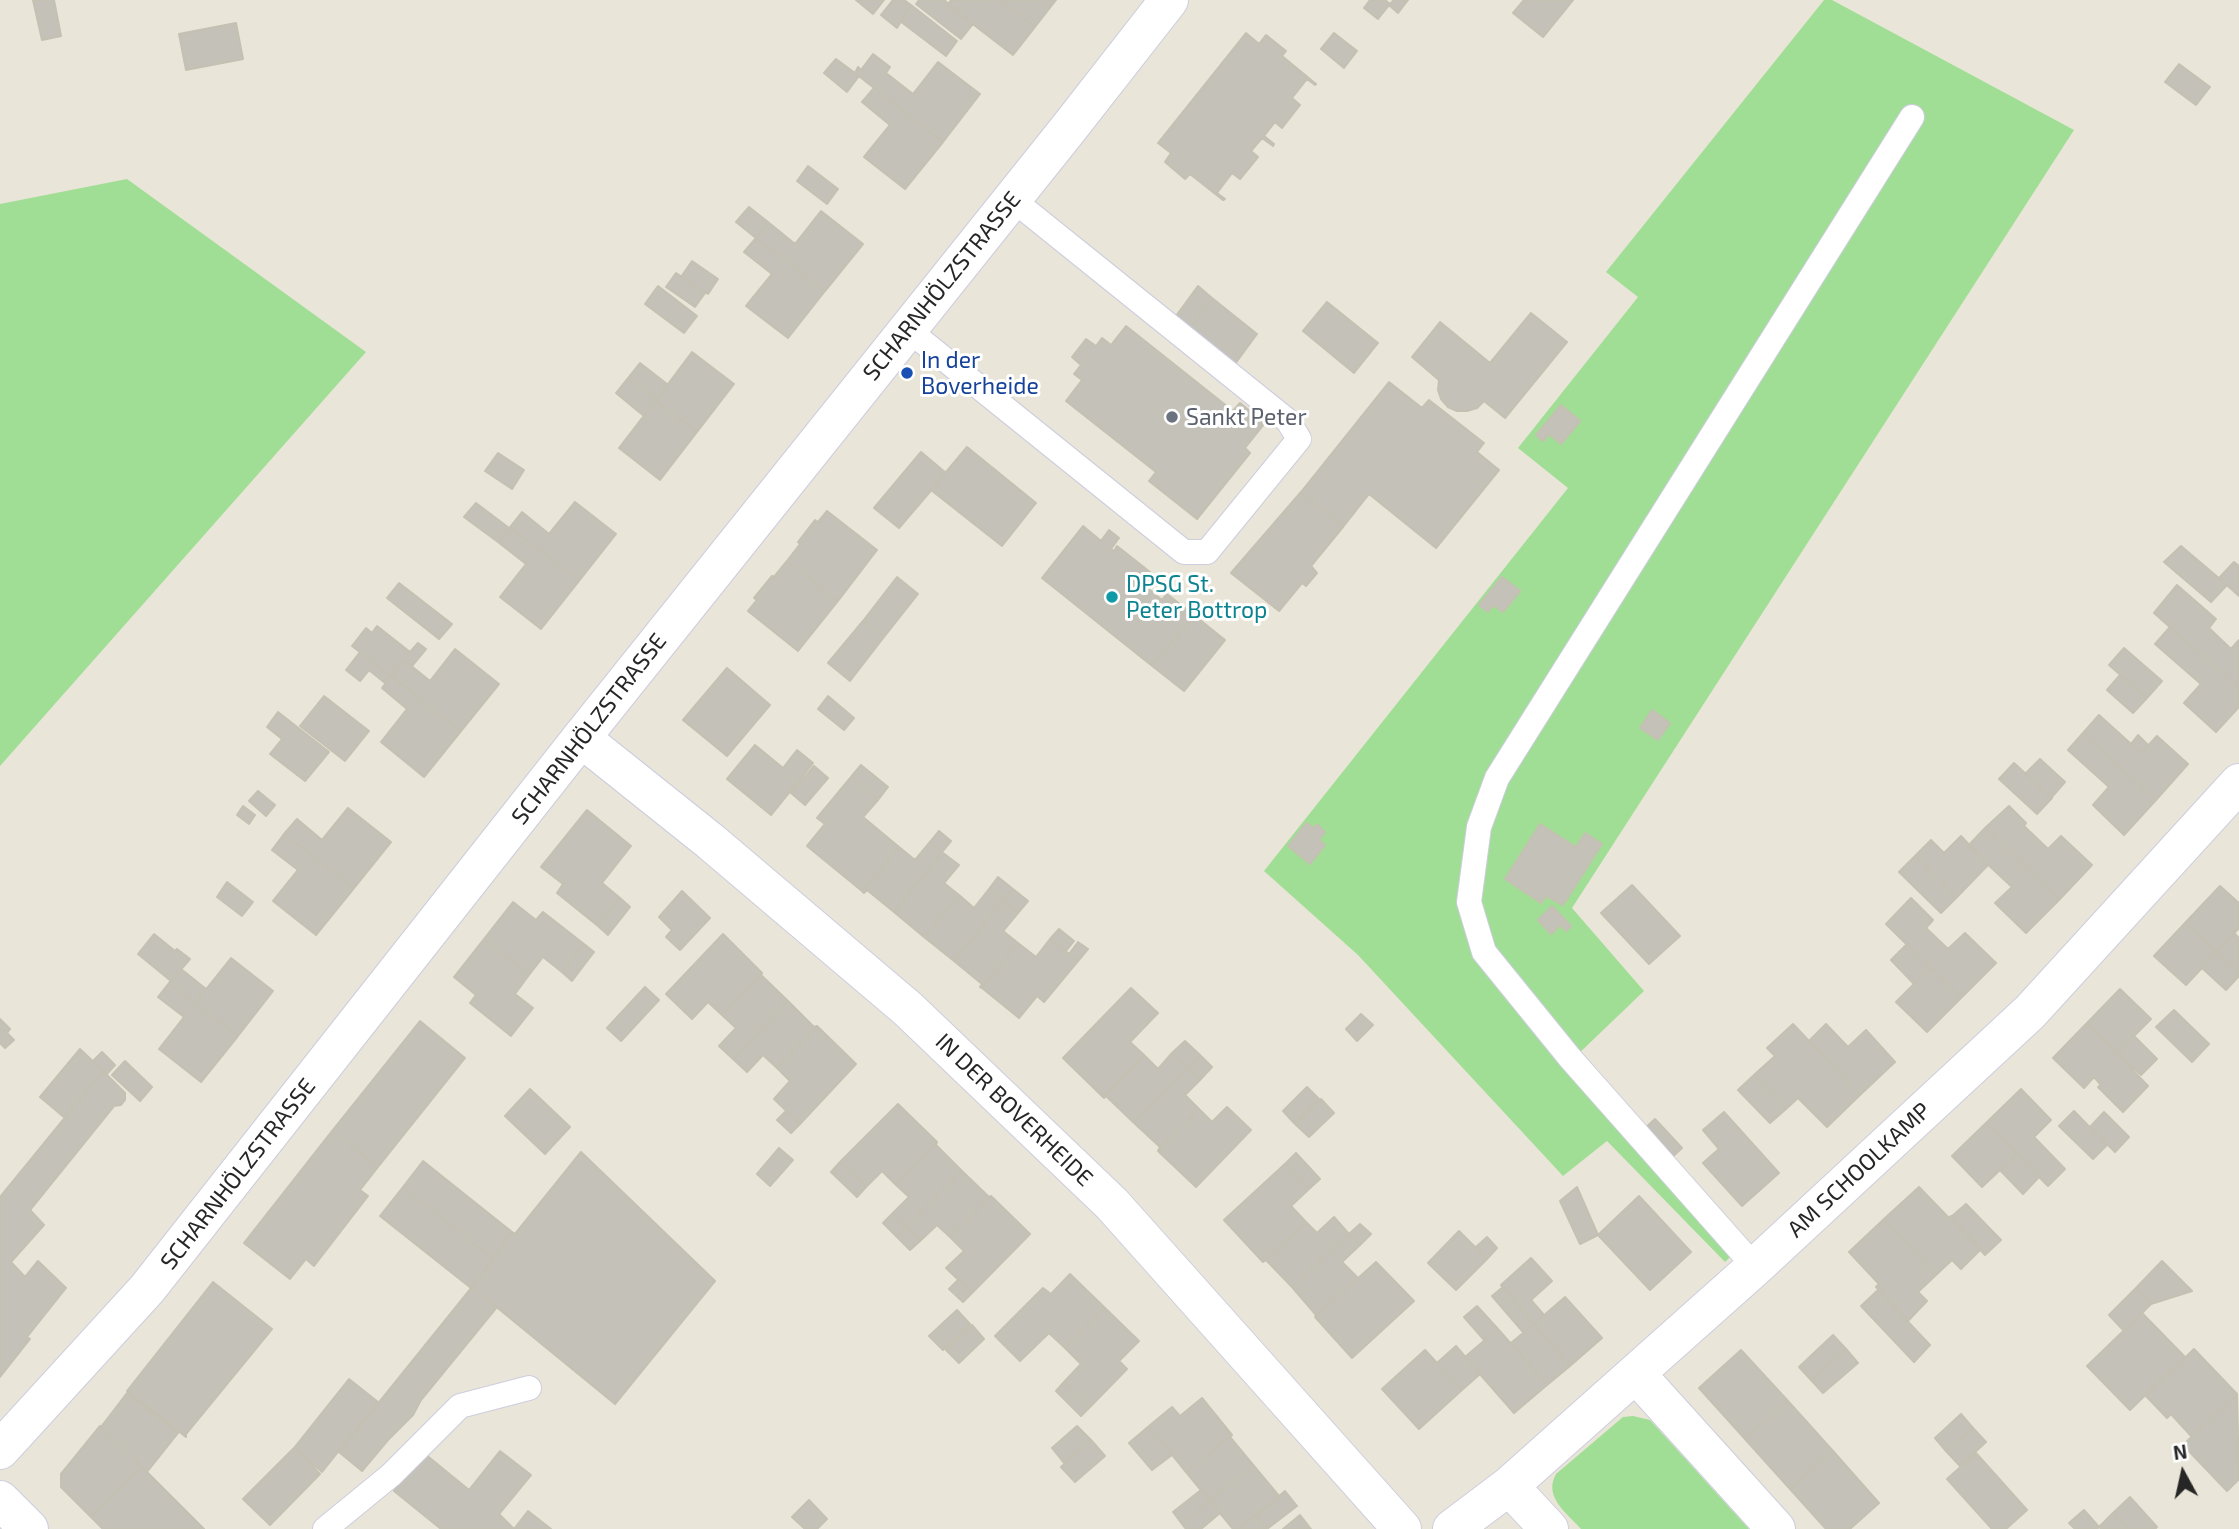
<!DOCTYPE html>
<meta charset="utf-8">
<style>
body{margin:0}
#map{position:relative;width:2239px;height:1529px;overflow:hidden;background:#e9e5d8;font-family:"Exo 2",sans-serif}
canvas{display:block}
.north{position:absolute;left:2148px;top:1438px;width:70px;height:70px;-webkit-text-stroke:5px #fff;paint-order:stroke;rotate:352deg;font-size:19px;font-weight:700;line-height:28px;text-align:center;color:#262626}
.north::after{content:'';display:block;margin:auto;width:24px;height:32px;background:#262626;clip-path:polygon(50% 0,100% 100%,50% 72%,0 100%)}
</style>
<div id="map">
<canvas width="2239" height="1529"></canvas>
<div class="north">N</div>
</div>
<script>
const c = document.querySelector('canvas').getContext('2d');
c.lineJoin = 'round';
function fillPath(path, color) { c.fillStyle = color; c.fill(path, 'evenodd'); }
function trace(path, color, width, dash) { c.strokeStyle = color; c.lineWidth = width; c.lineCap = dash ? 'butt' : 'round'; c.setLineDash(dash || []); c.stroke(path); }
function label(font, color, halo, rows, align = 'center') {
  c.font = font + ' "Exo 2",sans-serif'; c.lineWidth = 6; c.setLineDash([]); c.textBaseline = 'middle'; c.strokeStyle = halo; c.fillStyle = color; for (const [text, x, y, turn = 0] of rows) {
    c.save(); c.translate(x, y); c.rotate((+turn || 0) * Math.PI / 180); c.textAlign = isNaN(turn) ? turn : align; if (halo) c.strokeText(text, 0, 0); c.fillText(text, 0, 0); c.restore();
  }
}
const green = new Path2D(`
 M1824 0H1832L2074 130 1572 908 1644 991 1574 1058 1744 1244 1725 1262 1607 1141 1563 1176 1358 955 1264 871 1568 488 1518 448 1638 297 1606 272Z
 M127 179 366 352 0 766V204Z
 M1633 1416 1650 1420 1749 1529H1581C1567 1513 1543 1497 1556 1474L1623 1417Z`);
const building = new Path2D(`
 M33 0H54L61 36 42 40Z
 M856 0H884L873 14Z
 M893 0H904L911 5 897 28 881 15Z
 M919 0H944L973 24 961 39 916 4Z
 M951 0H1000L1035 27 1013 55 948 5Z
 M1000 0H1056L1035 27Z
 M1370 0H1385L1390 4 1378 19 1364 8Z
 M1394 0H1408L1398 13 1389 5Z
 M1524 0H1573L1543 37 1513 13Z
 M911 5 957 41 946 56 900 21Z
 M236 23 243 59 186 70 179 34Z
 M1246 33 1259 44 1266 35 1286 51 1282 56 1316 84 1315 85 1307 79 1292 98 1300 105 1282 128 1275 122 1264 136 1274 144 1273 146 1262 138 1251 151 1258 157 1240 179 1232 173 1217 193 1225 199 1223 200 1190 174 1185 179 1165 162 1171 153 1158 143Z
 M1334 33 1357 51 1344 68 1321 49Z
 M873 54 890 67 886 73 913 94 938 62 980 94 943 142 855 73 858 67 861 70Z
 M836 59 859 76 847 92 824 73Z
 M2179 64 2210 87 2196 105 2165 82Z
 M874 88 943 142 905 189 864 157 890 125 862 102Z
 M808 166 838 189 827 204 797 181Z
 M749 207 768 222 756 238 736 222Z
 M821 211 863 244 825 291 756 238 768 222 795 244Z
 M756 238 825 291 788 338 746 306 772 274 744 252Z
 M692 261 718 279 708 294 681 277Z
 M676 273 705 293 695 307 666 287Z
 M658 286 697 316 684 333 645 304Z
 M1198 286 1212 298 1191 328 1176 316Z
 M1212 298 1257 334 1235 364 1191 328Z
 M1327 302 1378 343 1354 373 1303 331Z
 M1531 313 1567 342 1505 418 1484 401 1477 408 1467 411H1457L1448 407 1441 399 1438 390 1439 380 1412 357 1440 322 1490 363Z
 M1126 326 1233 411 1240 403 1265 423 1245 448 1250 453 1197 519 1149 481 1156 472 1066 401 1082 380 1074 374 1081 365 1072 357 1086 339 1096 346 1102 338 1111 345Z
 M692 352 734 384 697 432 656 400Z
 M640 363 667 384 656 400 628 378Z
 M628 378 656 400 644 416 616 393Z
 M1389 382 1422 408 1429 400 1484 443 1477 452 1499 470 1436 548 1369 494 1343 527 1301 492Z
 M656 400 697 432 660 480 619 448Z
 M1561 405 1580 421 1561 444 1549 434 1543 441 1536 435Z
 M967 447 1036 503 1002 546 931 490Z
 M921 452 946 473 899 528 874 508Z
 M498 453 524 470 512 489 485 471Z
 M1301 492 1343 527 1311 566 1317 573 1306 586 1302 583 1279 611 1231 573Z
 M575 502 616 534 579 581 510 527 522 512 549 534Z
 M476 503 509 528 498 542 464 517Z
 M827 511 877 550 838 601 787 561 800 544 798 542 815 520 818 522Z
 M1083 526 1101 541 1109 530 1119 538 1111 549 1114 551 1117 546 1155 576 1146 587 1162 600 1167 594 1195 616 1151 665 1042 578Z
 M510 527 579 581 541 629 500 597 526 564 498 542Z
 M2181 546 2227 585 2211 602 2164 562Z
 M787 561 838 601 798 651 748 611 757 600 754 598 772 576 774 577Z
 M2234 562 2239 566V596L2219 578Z
 M897 577 918 594 884 637 863 621Z
 M1502 577 1520 591 1503 612 1493 605 1488 612 1479 605Z
 M399 583 452 624 439 639 387 598Z
 M2177 585 2216 619 2209 628 2231 649 2239 640V688L2154 613Z
 M1195 616 1225 640 1184 691 1151 665Z
 M863 621 884 637 850 681 828 663Z
 M377 626 410 652 418 643 426 649 412 666 404 660 391 676 352 646 366 628 372 633Z
 M2170 627 2239 688V707L2216 732 2184 703 2201 684 2155 644Z
 M2124 648 2162 681 2147 698 2109 665Z
 M455 649 499 684 461 731 391 676 404 660 430 681Z
 M360 652 391 676 385 683 369 670 360 681 346 670Z
 M727 668 770 705 727 756 683 720Z
 M2120 675 2147 698 2133 713 2107 690Z
 M391 676 461 731 424 777 381 742 407 709 382 688Z
 M324 696 369 731 345 761 300 726Z
 M828 696 854 718 844 730 818 709Z
 M1652 710 1670 723 1658 740 1640 728Z
 M278 712 329 752 305 781 270 754 282 739 267 727Z
 M2099 715 2141 753 2157 736 2188 764 2156 800 2083 733Z
 M2083 733 2156 800 2124 835 2093 805 2109 787 2068 750Z
 M2138 735 2148 745 2141 753 2131 744Z
 M755 745 783 768 797 750 813 763 771 815 727 779Z
 M2040 759 2065 782 2051 798 2026 773Z
 M2014 763 2052 798 2037 814 1999 779Z
 M861 765 888 787 878 800 851 777Z
 M814 766 828 778 805 805 791 793Z
 M851 777 878 800 863 817 899 847 862 891 807 846 825 824 817 818Z
 M258 791 275 805 266 816 249 801Z
 M243 806 255 815 249 824 237 815Z
 M2009 806 2026 823 2024 826 2048 849 2061 836 2092 865 2059 900 1985 828Z
 M348 808 391 842 354 888 284 834 297 819 322 840Z
 M587 810 631 846 602 883 620 898 598 926 557 893 563 884 541 867Z
 M1306 823 1314 828 1317 824 1325 832 1319 840 1325 845 1310 864 1288 846Z
 M1540 824 1576 847 1585 833 1602 844 1563 905 1546 896 1541 903 1505 879Z
 M1985 828 2059 900 2026 933 1995 903 2012 887 1968 846Z
 M939 831 951 841 942 852 930 842Z
 M284 834 354 888 316 935 273 901 298 870 272 850Z
 M1961 836 1988 865 1957 897 1915 856 1931 840 1944 853Z
 M930 842 943 853 894 912 867 890 864 893 862 891 899 847 915 860Z
 M943 853 959 865 944 883 959 895 924 937 894 912Z
 M1915 856 1957 897 1941 913 1899 872Z
 M998 877 1013 889 1003 901 989 889Z
 M227 882 253 902 242 916 217 897Z
 M1632 885 1680 936 1649 964 1601 913Z
 M2220 886 2239 903V928L2217 952 2185 923Z
 M989 889 1003 901 954 961 924 937 959 895 974 908Z
 M1013 889 1028 901 1018 913 1003 901Z
 M682 891 710 918 680 950 666 937 672 930 659 917Z
 M620 898 630 907 608 935 598 926Z
 M1911 898 1933 920 1926 928 1948 949 1965 933 1996 963 1961 998 1886 924Z
 M1003 901 1018 913 1003 931 1018 943 982 988 980 987 982 984 954 961Z
 M513 902 536 920 543 912 584 944 562 972 543 957 529 975 484 939Z
 M1552 906 1571 926 1566 931 1561 925 1551 934 1538 920Z
 M2185 923 2217 952 2186 985 2154 956Z
 M1059 929 1074 941 1066 951 1050 939Z
 M2234 933 2239 938V972L2217 952Z
 M154 934 175 951 177 949 190 959 171 981 138 954Z
 M723 934 762 973 722 1015 708 1002 692 1019 666 994Z
 M484 939 529 975 515 994 533 1008 511 1036 470 1003 476 995 454 977Z
 M1050 939 1078 961 1044 1002 1037 996 1019 1018 982 988 1018 943 1036 957Z
 M1078 942 1088 949 1078 961 1069 954Z
 M584 944 594 952 572 981 562 972Z
 M1907 944 1930 968 1914 984 1891 960Z
 M2217 952 2239 972V976L2226 990 2202 968Z
 M231 958 273 991 238 1036 195 1003Z
 M1930 968 1961 998 1927 1032 1896 1002Z
 M181 969 206 989 195 1003 169 983Z
 M762 973 761 975 788 1001 733 1059 719 1046 736 1028 722 1015Z
 M169 983 238 1036 201 1082 159 1049 184 1017 158 997Z
 M645 987 659 1000 621 1041 607 1028Z
 M1131 988 1158 1013 1130 1042 1144 1055 1103 1097 1063 1058Z
 M2120 989 2151 1019 2117 1053 2087 1023Z
 M788 1001 814 1027 817 1026 777 1068 763 1055 747 1072 733 1059Z
 M2174 1010 2209 1044 2192 1062 2156 1027Z
 M1361 1014 1373 1025 1357 1041 1346 1029Z
 M0 1019 10 1029 7 1033 14 1040 5 1048 0 1043Z
 M420 1021 465 1058 378 1167 332 1131Z
 M2087 1023 2148 1086 2123 1112 2098 1087 2101 1085 2094 1077 2084 1088 2053 1058Z
 M1793 1024 1860 1095 1827 1127 1798 1098 1786 1109 1754 1075 1775 1056 1767 1048Z
 M1826 1024 1848 1047 1866 1030 1895 1062 1860 1095 1809 1041Z
 M817 1026 856 1064 800 1124 774 1099 790 1081 777 1068Z
 M2134 1036 2157 1059 2141 1075 2117 1053Z
 M1185 1041 1200 1055 1187 1068 1172 1053Z
 M80 1049 103 1071 65 1118 40 1097Z
 M102 1052 115 1065 106 1075 93 1061Z
 M1172 1053 1187 1068 1133 1122 1106 1096 1104 1098 1144 1055 1158 1069Z
 M1200 1055 1212 1067 1200 1080 1187 1068Z
 M125 1061 152 1087 140 1101 112 1075Z
 M1187 1068 1200 1080 1185 1095 1199 1109 1158 1151 1160 1147 1133 1122Z
 M103 1071 125 1093V1100L121 1105 114 1106 30 1210 44 1225 11 1262 25 1277 38 1261 66 1288 27 1337 30 1339 0 1377V1197Z
 M1754 1075 1786 1109 1770 1123 1738 1090Z
 M1307 1087 1319 1099 1294 1123 1283 1111Z
 M530 1089 570 1127 545 1154 505 1116Z
 M2021 1089 2051 1120 2034 1137 2065 1169 2048 1186 1986 1123Z
 M1321 1099 1334 1113 1309 1137 1295 1124Z
 M898 1104 937 1142 895 1184 882 1171 866 1187 840 1162Z
 M1227 1107 1251 1130 1196 1187 1158 1151 1199 1109 1212 1122Z
 M786 1111 800 1124 791 1133 777 1120Z
 M2074 1111 2107 1145 2093 1159 2059 1126Z
 M1724 1112 1779 1173 1742 1206 1703 1163 1719 1149 1703 1130Z
 M2104 1112 2129 1137 2115 1152 2090 1127Z
 M1655 1119 1682 1148 1669 1160 1642 1131Z
 M1986 1123 2017 1154 1982 1187 1952 1156Z
 M332 1131 378 1167 360 1190 368 1196 314 1266 306 1259 290 1279 244 1243Z
 M937 1142 936 1145 962 1171 906 1227 892 1214 909 1197 895 1184Z
 M779 1148 793 1160 770 1186 757 1174Z
 M581 1152 715 1281 615 1404 472 1287 512 1232 515 1234Z
 M1296 1153 1320 1179 1309 1189 1286 1163Z
 M2017 1154 2039 1177 2023 1194 2000 1170Z
 M423 1161 512 1232 492 1258 403 1187Z
 M840 1162 866 1187 857 1197 831 1172Z
 M1286 1163 1309 1189 1291 1206 1306 1222 1263 1262 1224 1220Z
 M962 1171 989 1197 991 1196 950 1237 937 1225 920 1241 906 1227Z
 M403 1187 492 1258 491 1260 492 1261 471 1288 380 1216Z
 M1577 1187 1598 1235 1580 1244 1560 1201Z
 M1919 1187 1949 1218 1951 1216 1981 1249 1961 1269 1952 1260 1936 1275 1884 1219Z
 M991 1196 1030 1234 972 1293 946 1268 964 1251 950 1237Z
 M1639 1196 1691 1252 1650 1290 1598 1235Z
 M1966 1204 2001 1240 1985 1255 1951 1217Z
 M892 1214 906 1227 897 1237 883 1223Z
 M1334 1217 1349 1234 1292 1287 1266 1260 1263 1262 1306 1222 1317 1233Z
 M1884 1219 1936 1275 1918 1292 1927 1301 1908 1321 1876 1287 1879 1284 1849 1252Z
 M1360 1224 1371 1234 1360 1245 1349 1234Z
 M906 1227 920 1241 910 1250 897 1237Z
 M1459 1231 1487 1259 1456 1290 1428 1263Z
 M1349 1234 1360 1245 1342 1262 1358 1278 1315 1317 1316 1315 1292 1287Z
 M1487 1237 1497 1248 1487 1259 1476 1247Z
 M1531 1258 1552 1281 1531 1300 1544 1315 1534 1324 1501 1285Z
 M2162 1261 2192 1291 2151 1304 2136 1288Z
 M1376 1262 1414 1301 1352 1358 1315 1317Z
 M1070 1274 1105 1308 1065 1348 1049 1333 1020 1361 995 1336 1043 1288 1051 1294Z
 M959 1279 972 1293 963 1302 949 1289Z
 M213 1282 272 1329 186 1434V1437L127 1391Z
 M472 1287 497 1307 421 1400 413 1415 388 1440 362 1471 339 1452Z
 M1503 1287 1534 1324 1523 1332 1492 1296Z
 M2136 1288 2151 1304 2124 1331 2109 1315Z
 M1878 1290 1930 1345 1914 1362 1861 1306Z
 M1565 1297 1602 1338 1570 1366 1534 1324Z
 M1477 1306 1498 1329 1485 1341 1464 1317Z
 M1105 1308 1139 1341 1119 1361 1127 1369 1090 1407 1064 1382 1081 1364 1065 1348Z
 M957 1310 970 1324 943 1350 929 1336Z
 M2142 1313 2185 1357 2130 1410 2087 1366Z
 M1534 1324 1570 1366 1547 1385 1511 1343Z
 M972 1325 984 1339 959 1363 946 1350Z
 M1498 1329 1547 1385 1514 1413 1465 1357Z
 M1833 1335 1846 1349 1811 1380 1799 1367Z
 M1456 1346 1480 1374 1462 1390 1437 1363Z
 M1846 1349 1858 1363 1823 1393 1811 1380Z
 M2194 1349 2237 1394 2192 1437 2171 1414 2167 1418 2146 1396Z
 M1425 1350 1462 1390 1419 1429 1382 1389Z
 M1741 1350 1788 1401 1745 1439 1699 1388Z
 M349 1379 378 1402 322 1472 294 1448Z
 M1064 1382 1090 1407 1081 1416 1056 1391Z
 M127 1393 178 1433 147 1472 101 1427Z
 M2237 1394 2239 1479 2227 1491 2183 1445Z
 M1202 1398 1232 1435 1186 1472 1149 1426 1172 1407 1180 1416Z
 M1788 1401 1833 1451 1790 1489 1745 1439Z
 M1961 1414 1973 1428 1946 1451 1935 1438Z
 M100 1426 142 1467 91 1517 61 1487V1474Z
 M1077 1426 1091 1440 1064 1463 1052 1448Z
 M1149 1426 1172 1455 1152 1470 1129 1443Z
 M1973 1428 1986 1442 1960 1466 1946 1451Z
 M1232 1435 1230 1437 1254 1466 1210 1501 1186 1472Z
 M1091 1440 1105 1456 1075 1482 1061 1467Z
 M294 1448 320 1474 270 1525 243 1499Z
 M500 1451 531 1475 499 1514 514 1529H441L394 1491 425 1454 469 1490Z
 M1833 1451 1879 1503 1850 1529H1826L1790 1489Z
 M1976 1453 2027 1510 2006 1529H1992L1947 1479Z
 M1254 1466 1279 1496 1238 1529H1233L1210 1501Z
 M142 1467 204 1529H103L91 1517Z
 M1201 1490 1210 1501 1182 1524 1173 1512Z
 M1285 1491 1297 1506 1267 1529 1256 1516Z
 M2130 1497 2157 1527 2155 1529H2128L2113 1513Z
 M809 1500 827 1519 817 1529H805L792 1517Z
 M1210 1501 1220 1513 1201 1529H1186L1182 1524Z
 M2084 1510 2099 1527 2097 1529H2075L2069 1523Z
 M528 1511 551 1529H514Z
 M2113 1513 2128 1529H2102L2099 1527Z
 M1255 1515 1267 1529H1238Z
 M1300 1515 1311 1529H1283Z`);
const lane = new Path2D(`
 M907 329 1184 552H1207L1299 439 1288 421 1012 199
 M1755 1267 1570 1058 1484 952 1469 902 1479 827 1497 778 1912 117
 M325 1529 391 1475 460 1406 529 1388`);
const street = new Path2D(`
 M581 738 710 841 908 1009 1112 1204 1402 1529
 M1636 1374 1776 1529
 M1509 1486 1549 1529
 M1452 1529 1509 1486 1755 1267 2030 1012 2239 783`);
const secondary = new Path2D(`
 M0 1450 147 1289 581 738 1069 128 1169 0
 M0 1500 29 1529`);
const markers = [
 [907,373,7,"#1a4fb4"],
 [1172,417,7,"#6b7280"],
 [1112,597,7,"#0f9aa8"]
];
const streetNames = [
 ["SCHARNHÖLZSTRASSE",942,286,-51],
 ["SCHARNHÖLZSTRASSE",589,729,-52],
 ["IN DER BOVERHEIDE",1014,1110,44],
 ["AM SCHOOLKAMP",1859,1170,-43],
 ["SCHARNHÖLZSTRASSE",238,1174,-52]
];
const transitNames = [
 ["In der",921,360],
 ["Boverheide",921,386]
];
const worshipNames = [
 ["Sankt Peter",1186,417]
];
const cultureNames = [
 ["DPSG St.",1126,584],
 ["Peter Bottrop",1126,610]
];
fillPath(green, '#a1de95');
fillPath(building, '#c4c1b8');
trace(building, '#c4c1b2', 2);
trace(lane, '#cdcddf', 26);
trace(street, '#cdcddf', 40);
trace(secondary, '#cdcddf', 40);
trace(lane, '#fff', 24);
trace(street, '#fff', 38);
trace(secondary, '#fff', 38);
for (const [x, y, r, color] of markers) { const dot = new Path2D(); dot.arc(x, y, r, 0, 2 * Math.PI); c.fillStyle = color; c.fill(dot); trace(dot, '#fff', 2.5); }
label('23px', '#262626', '#fff', streetNames);
label('23px', '#164399', '#fff', transitNames, 'left');
label('23px', '#5b616d', '#fff', worshipNames, 'left');
label('23px', '#0d838f', '#fff', cultureNames, 'left');
</script>
